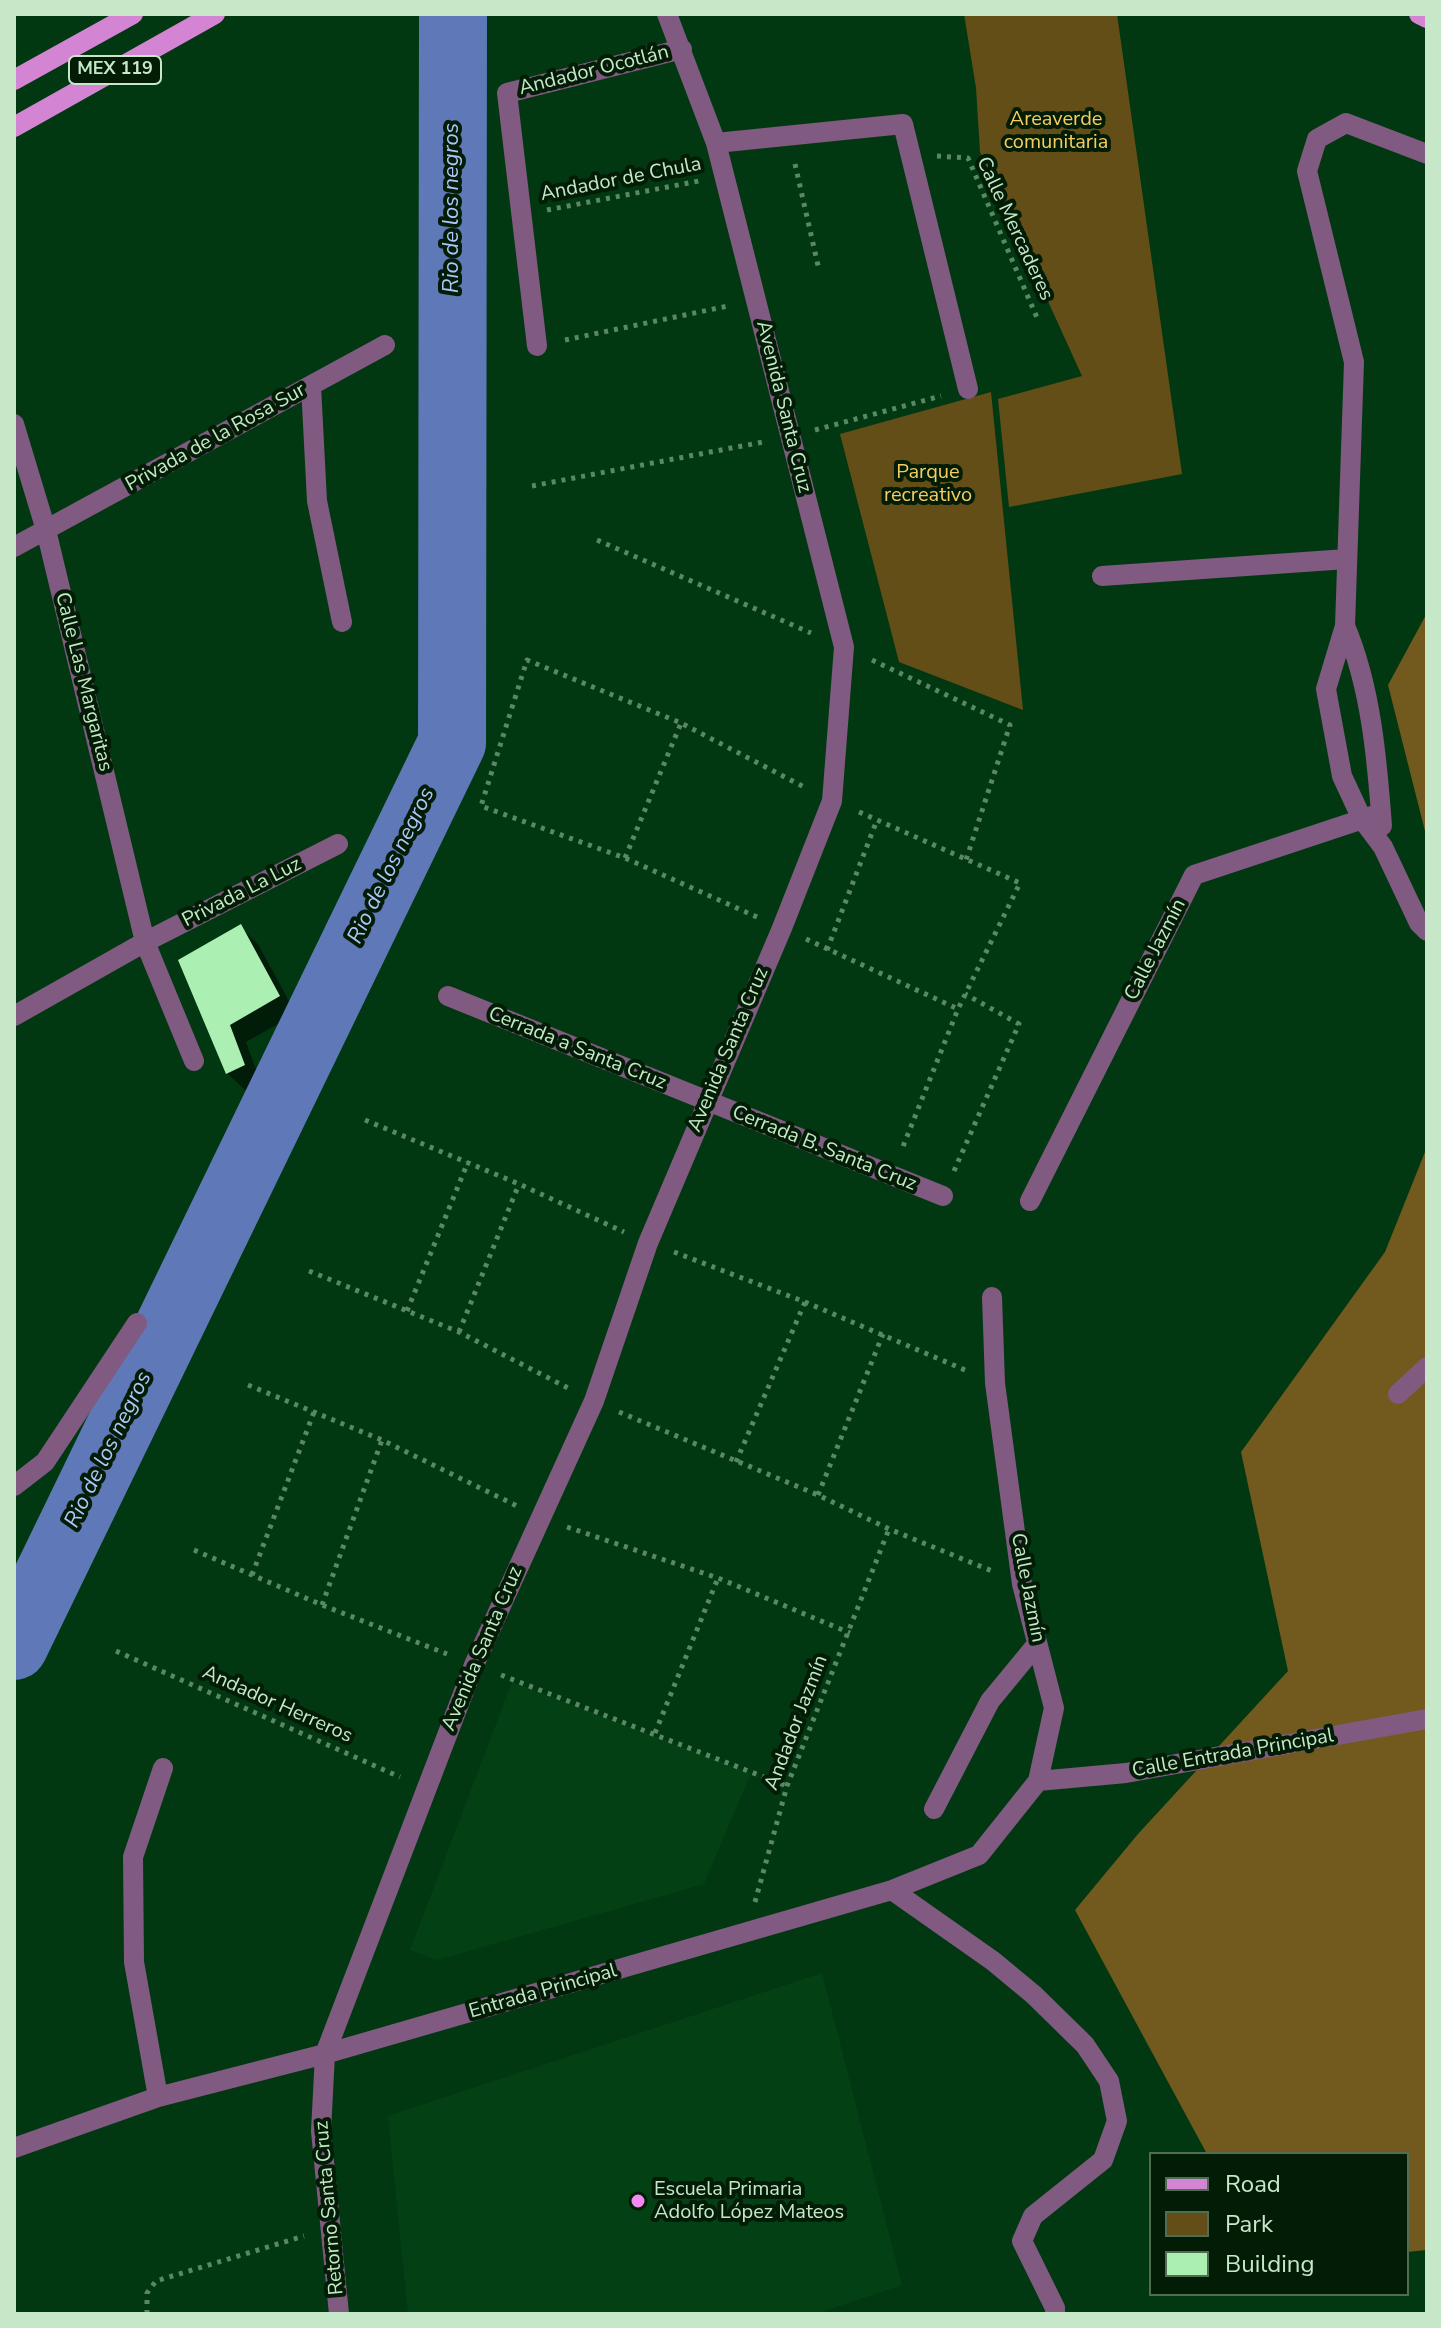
<!DOCTYPE html>
<meta charset="utf-8">
<style>
body{margin:0}
#map{position:relative;width:1441px;height:2328px;overflow:hidden;background:#023811;font-family:"Nunito Sans",sans-serif}
canvas{display:block}
.frame{position:absolute;inset:0;border:16px solid #c6e7c8;pointer-events:none}
.legend{position:absolute;left:1149px;top:2152px;width:260px;height:144px;box-sizing:border-box;background:#021c06;border:2px solid #506d54;margin:0;padding:10px 14px;list-style:none;font-size:24px;color:#c6e7c8}
.legend li{display:flex;align-items:center;gap:16px;height:40px}
.legend b{width:40px;border:2px solid #506d54}
</style>
<div id="map">
<canvas width="1441" height="2328"></canvas>
<div class="frame"></div>
<ul class="legend">
<li><b style="height:10px;background:#d384d2"></b>Road</li>
<li><b style="height:22px;background:#634e18"></b>Park</li>
<li><b style="height:22px;background:#abefb2"></b>Building</li>
</ul>
</div>
<script>
const c = document.querySelector('canvas').getContext('2d');
c.lineJoin = 'round';
function fillPath(path, color) { c.fillStyle = color; c.fill(path, 'evenodd'); }
function trace(path, color, width, dash) { c.strokeStyle = color; c.lineWidth = width; c.lineCap = dash ? 'butt' : 'round'; c.setLineDash(dash || []); c.stroke(path); }
function label(font, color, halo, rows, align = 'center') {
  c.font = font + ' "Nunito Sans",sans-serif'; c.lineWidth = 8; c.setLineDash([]); c.textBaseline = 'middle'; c.strokeStyle = halo; c.fillStyle = color; for (const [text, x, y, turn = 0] of rows) {
    c.save(); c.translate(x, y); c.rotate((+turn || 0) * Math.PI / 180); c.textAlign = isNaN(turn) ? turn : align; if (halo) c.strokeText(text, 0, 0); c.fillText(text, 0, 0); c.restore();
  }
}
const built = new Path2D(`
 M512 1682 751 1773 704 1884 437 1960 410 1950Z
 M822 1973 902 2285 815 2314H408L388 2116Z`);
const green = new Path2D(`
 M964 14H1117L1182 474 1009 507 998 399 1082 376 980 152 976 88Z
 M991 392 1023 710 899 662 840 434Z`);
const forest = new Path2D(`
 M1427 613V839L1388 685Z
 M1427 1147V2250L1407 2252V2154H1207L1075 1910 1138 1834 1288 1671 1241 1452 1385 1252Z`);
const shadow = new Path2D(`
 M240 927 258 944 296 1014 246 1042 261 1083 245 1090 227 1073 181 960Z`);
const river = new Path2D(`
 M14 1646 452 743 453 14`);
const building = new Path2D(`
 M241 924 280 996 230 1025 245 1065 226 1074 178 960Z`);
const path = new Path2D(`
 M937 156 968 158 1038 320
 M795 164 819 270
 M547 210 699 181
 M565 340 728 306
 M815 430 941 396
 M532 486 763 442
 M597 540 811 633
 M872 660 1010 725 966 860
 M859 812 1020 883 958 1009 902 1149
 M625 858 681 723
 M757 917 625 858 481 806 527 660 681 723 806 788
 M806 939 958 1009
 M827 950 877 820
 M365 1120 519 1184 624 1232
 M954 1171 1019 1024 965 994
 M674 1252 805 1302 965 1370
 M309 1271 459 1332 570 1389
 M407 1311 468 1162
 M459 1332 519 1184
 M248 1385 382 1440 517 1506
 M619 1412 818 1495 889 1529 992 1571
 M736 1462 805 1302
 M818 1495 883 1334
 M567 1527 718 1578 850 1633
 M194 1550 322 1605 447 1654
 M252 1575 314 1412
 M322 1605 382 1440
 M116 1651 400 1777
 M501 1675 787 1786
 M655 1733 718 1578
 M755 1902 787 1786 889 1529
 M147 2314V2293L156 2281 304 2236`);
const minor = new Path2D(`
 M716 143 903 124 968 389
 M1427 154 1346 123 1317 139 1307 171 1354 362 1345 626 1326 689 1342 776 1362 819 1383 847 1419 923 1427 931
 M537 346 507 93 682 49
 M311 386 317 501 342 622
 M14 424 46 530 145 942 194 1061
 M14 547 385 345
 M1102 576 1347 559
 M1345 626C1371 687 1377 759 1382 826
 M448 996 943 1196
 M14 1016 145 942 338 844
 M1030 1201 1194 875 1381 813
 M1398 1394 1427 1367
 M14 1486 45 1462 137 1323
 M1038 1781 1126 1773 1427 1719
 M934 1809 990 1701 1037 1644
 M892 1890 993 1961 1034 1995 1085 2045 1109 2081 1117 2121 1103 2160 1033 2216 1022 2241 1055 2308V2314
 M158 2097 134 1962 133 1857 163 1768
 M14 2148 158 2097 325 2054 892 1890 979 1855 1038 1781 1054 1708 1022 1584 995 1383 992 1297
 M339 2314 321 2131 325 2054 474 1665 594 1401 648 1243 782 928 832 801 844 647 716 143 667 14`);
const major = new Path2D(`
 M1419 14 1427 18
 M14 80 133 14
 M14 127 215 14`);
const markers = [
 [638,2201,8,"#f28af2"]
];
const shields = [
 [115,70,92]
];
const shieldNames = [
 ["MEX 119",115,70]
];
const streetNames = [
 ["Andador Ocotlán",594,71,-14],
 ["Andador de Chula",621,180,-11],
 ["Calle Mercaderes",1014,229,65],
 ["Avenida Santa Cruz",783,407,76],
 ["Privada de la Rosa Sur",216,438,-29],
 ["Calle Las Margaritas",83,682,76],
 ["Privada La Luz",242,893,-27],
 ["Calle Jazmín",1156,950,-63],
 ["Cerrada a Santa Cruz",577,1049,22],
 ["Avenida Santa Cruz",729,1050,-67],
 ["Cerrada B. Santa Cruz",824,1149,22],
 ["Calle Jazmín",1027,1588,79],
 ["Avenida Santa Cruz",483,1649,-67],
 ["Andador Herreros",277,1705,24],
 ["Andador Jazmín",797,1723,-69],
 ["Calle Entrada Principal",1233,1754,-10],
 ["Entrada Principal",543,1992,-16],
 ["Retorno Santa Cruz",330,2208,-95]
];
const parkNames = [
 ["Areaverde",1056,120],
 ["comunitaria",1056,143],
 ["Parque",928,473],
 ["recreativo",928,496]
];
const poiNames = [
 ["Escuela Primaria",654,2190],
 ["Adolfo López Mateos",654,2213]
];
const waterNames = [
 ["Rio de los negros",453,208,-90],
 ["Rio de los negros",392,866,-64],
 ["Rio de los negros",109,1450,-64]
];
fillPath(built, '#034114');
fillPath(green, '#634e18');
fillPath(forest, '#725a1e');
fillPath(shadow, '#0007');
trace(river, '#5f78b8', 68);
fillPath(building, '#abefb2');
trace(path, '#5a8764', 5, [4, 6]);
trace(minor, '#805a80', 20);
trace(major, '#d384d2', 20);
for (const [x, y, r, color] of markers) { const dot = new Path2D(); dot.arc(x, y, r, 0, 2 * Math.PI); c.fillStyle = color; c.fill(dot); trace(dot, '#021c06', 3); }
for (const [x, y, w] of shields) { const box = new Path2D(); box.roundRect(x - w / 2, y - 14, w, 28, 6); c.fillStyle = '#021c06'; c.fill(box); trace(box, '#c6e7c8', 2); }
label('bold 18px', '#c6e7c8', null, shieldNames);
label('20px', '#c6e7c8', '#021c06', streetNames);
label('20px', '#f7cc61', '#021c06', parkNames);
label('20px', '#c6e7c8', '#021c06', poiNames, 'left');
label('italic 22px', '#afc5fb', '#021c06', waterNames);
</script>
